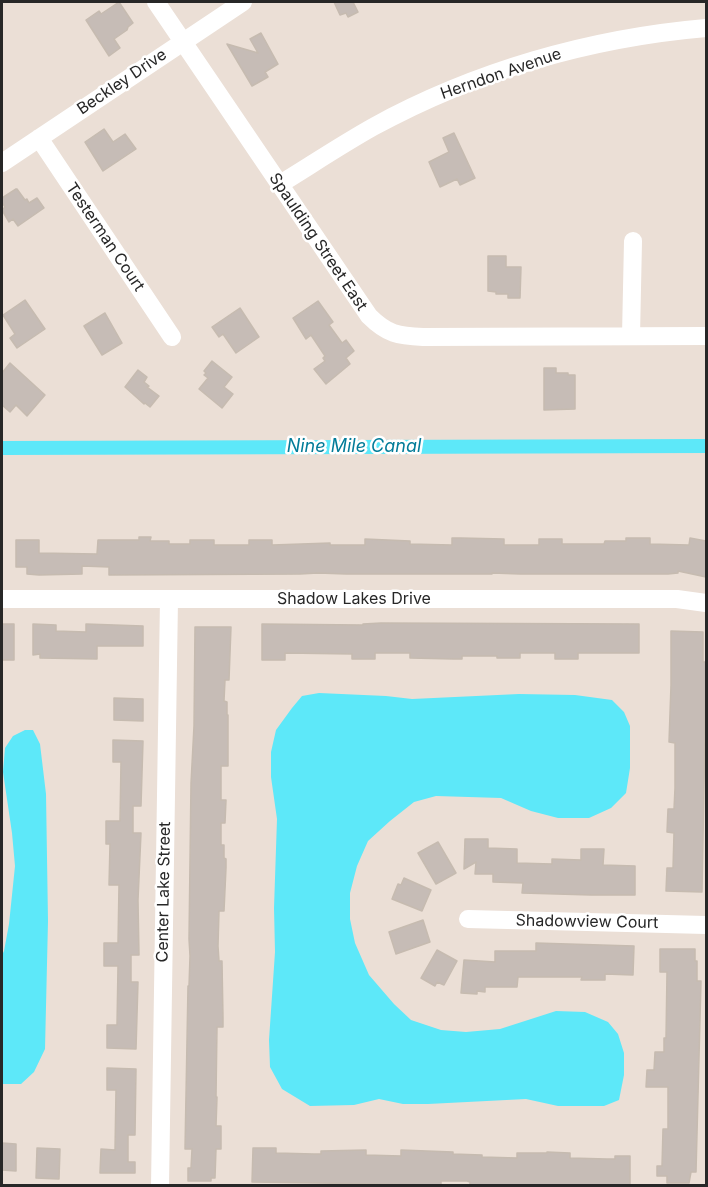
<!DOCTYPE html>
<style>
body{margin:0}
#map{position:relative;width:708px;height:1187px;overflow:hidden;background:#ebdfd6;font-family:Inter,sans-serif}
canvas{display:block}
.frame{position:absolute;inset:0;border:3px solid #272727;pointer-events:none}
</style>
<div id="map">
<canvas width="708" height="1187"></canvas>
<div class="frame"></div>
</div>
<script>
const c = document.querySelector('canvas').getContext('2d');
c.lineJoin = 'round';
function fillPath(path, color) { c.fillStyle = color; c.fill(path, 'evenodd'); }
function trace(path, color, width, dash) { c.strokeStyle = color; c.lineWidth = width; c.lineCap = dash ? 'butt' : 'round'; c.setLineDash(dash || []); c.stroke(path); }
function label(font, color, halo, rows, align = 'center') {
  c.font = font + ' Inter,sans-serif'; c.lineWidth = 5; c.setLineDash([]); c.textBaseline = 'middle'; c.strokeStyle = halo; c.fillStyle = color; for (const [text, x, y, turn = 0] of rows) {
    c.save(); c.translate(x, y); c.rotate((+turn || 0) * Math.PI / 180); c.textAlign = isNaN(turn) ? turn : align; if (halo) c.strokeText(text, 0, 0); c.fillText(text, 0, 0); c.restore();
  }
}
const water = new Path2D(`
 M319 693 386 696 412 699 519 694 575 695 612 700 624 712 630 726V768L626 793 611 808 589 818H558L531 811 501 798 436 796 414 802 390 821 368 841 357 866 350 893V919L355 943 369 975 394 1004 411 1020 441 1030 466 1032 500 1029 556 1011 585 1012 608 1022 618 1034 624 1053V1075L619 1100 604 1106H558L526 1099 428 1104H403L379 1099 354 1105 310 1106 282 1089 270 1067 269 1040 275 952 274 908 277 819 271 777V752L276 730 292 708 302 696Z
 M25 730H33L40 744 46 794 48 921 45 1049 34 1072 21 1084H2V955L4 951 9 924 15 866 12 833 3 772 5 748 13 736Z`);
const canal = new Path2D(`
 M2 448 706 446`);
const building = new Path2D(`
 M119 2 133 23 128 27 127 30 114 39 120 48 109 56 86 20 99 11 101 14Z
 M334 2H353L358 12 348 17 346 13 340 15Z
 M261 33 278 64 265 72 268 77 252 86 227 44 258 53 250 39Z
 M104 129 113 142 125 134 136 149 103 171 85 142Z
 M454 133 475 178 460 185 457 179 440 187 429 162 449 152 443 138Z
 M16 189H17L25 200 27 199 29 203 37 198 44 208 18 226 13 219 9 222 2 210 5 207 2 202V198Z
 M488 256H506V267H521L520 298H508V294H496V292L488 291Z
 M25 300 45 329 17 348 10 338 15 334 3 315Z
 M318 301 333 322 329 325 342 343 346 340 354 351 346 358 350 364 326 384 314 369 325 361 323 358 325 356 311 335 306 339 293 318Z
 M240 308 259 337 236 353 223 334 219 337 212 327Z
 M105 313 122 343 102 355 84 326Z
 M212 361 232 377 224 387 233 394 222 408 199 389 208 378 204 375 206 373 204 371Z
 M10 363 45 395 27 416 16 405 10 412 2 405V373Z
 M544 368H556V373H568V375H575V409L544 410Z
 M138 370 147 377 144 382 149 386 147 387 159 396 150 407 145 403 144 404 125 387Z
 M139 537H151L150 541H169V544H190V540H214V545H249V540H272V545L330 543V545H365V539L410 541V544L452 545V538H461L504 539V545H539V539H562V544H604L605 541H626V538H650V544L689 545 690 538 706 541V577L678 571V573L668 574H520L492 573V574H346L318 573 300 574 109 575V567L82 566V574L39 575 27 574V567H16V540H39V553L97 554 98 540H139Z
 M381 623 639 624V653H578V659H555V653H520V658H497V656H462V659H453L410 658V653H375V659H352V654L285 653V660H262V624L363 625V624Z
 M2 624H14V660H2Z
 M33 624 56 625V631L86 632V624L143 626V646H97V659L40 658V654L33 655Z
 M195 627H231L229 680H225L224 701 227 702V715H228V766H221V800H226L225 823H221V845H224V858L226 859V868L224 911H219L218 946 219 961H222L223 1018V1027H217L216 1097H217L216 1126H221V1149H216L215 1178H211V1181H188V1168H191L192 1149H185L188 986H189L190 956 189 939 191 783 194 726Z
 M671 631 703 632V662H706V680L702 892 666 891 667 868H673L674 833 667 832 668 809H674L675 788V743L669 742 671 685Z
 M114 698 143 699V721L114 720Z
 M113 740 143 741 141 806H133V833H141L138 900 139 955H131V982H138L136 1049 107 1048V1025H117L118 966H104V943H118L119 885H109L110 844H106V821H120L121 762H113Z
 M465 839H488V848L517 849V863L552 864V859L581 860V849H604L603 865 635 866V895H591L522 893 523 883 493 882V874H475L476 862 464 869Z
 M438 842 456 873 436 884 418 853Z
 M404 878 431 890 422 911 392 899 398 884 401 885Z
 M423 920 430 942 396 954 389 932Z
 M536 943 634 946 633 975 605 974V980H581L582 977H518L517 987H485V992L477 991V994L461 993 464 960 495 962V951H536Z
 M660 949H695V961H697V981H701L696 1172H691L689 1183H667V1176H657V1166H662L663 1129H668V1087H646L647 1070H654L655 1052H664V1038H666L667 972H660Z
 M437 950 457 961 444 985 437 982 435 986 421 978Z
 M107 1068 136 1069 135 1135H128V1162H135V1173H100L101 1149 115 1150 116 1090H107Z
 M2 1143 16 1144V1171L2 1170Z
 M37 1148 60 1149 59 1179 36 1178Z
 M253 1148H276V1153L314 1154H321V1151L366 1150V1155L401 1156V1150L453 1152V1154L482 1155V1157L517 1158V1153H547V1152L570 1153V1158L607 1159H615V1156H630V1185H470V1182L467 1181H441V1185L252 1182Z`);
const minor = new Path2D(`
 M156 2 369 316C387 334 398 336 423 337L706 336
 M39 138 172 337
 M2 163 243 2
 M280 184C311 165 341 145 373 127 475 71 590 38 706 28
 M631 336 633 241
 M2 599H677L706 603
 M468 919 706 925
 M160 1186 169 599`);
const streetNames = [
 ["Herndon Avenue",501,74,-19],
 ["Beckley Drive",122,82,-34],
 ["Testerman Court",105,237,56],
 ["Spaulding Street East",318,242,56],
 ["Shadow Lakes Drive",354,599],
 ["Center Lake Street",164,892,-89],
 ["Shadowview Court",587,922,1]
];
const waterNames = [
 ["Nine Mile Canal",354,447]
];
fillPath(water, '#5de8f9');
trace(canal, '#5de8f9', 14);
fillPath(building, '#c6bcb6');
trace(building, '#c6bbb0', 1.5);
trace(minor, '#fff', 18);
label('16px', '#272727', '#fff', streetNames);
label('italic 18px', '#027c99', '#fff', waterNames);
</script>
